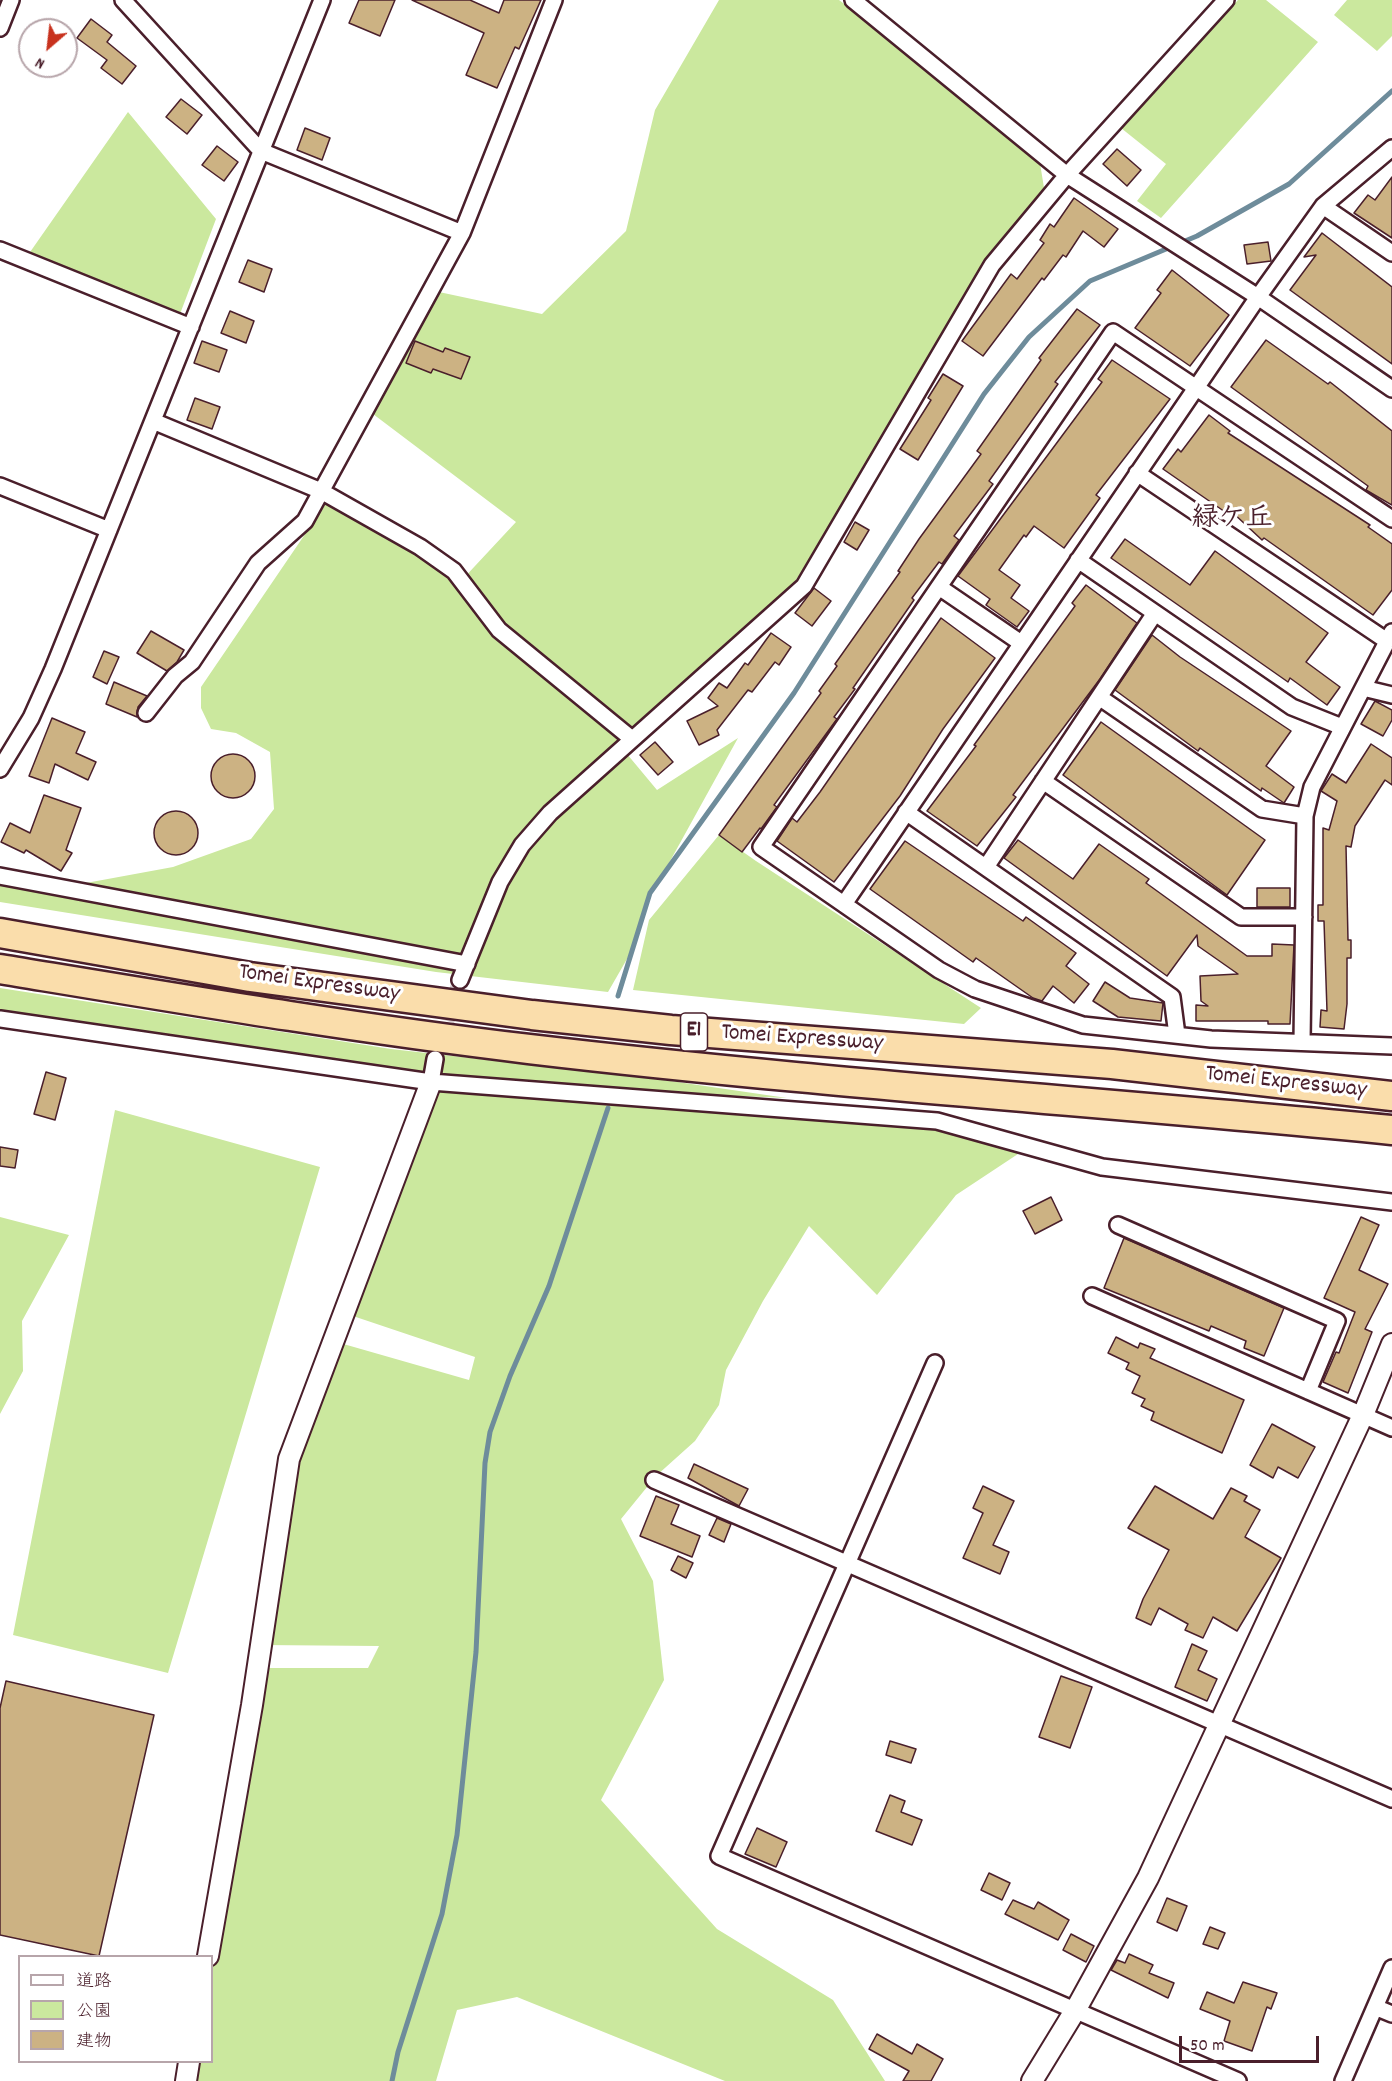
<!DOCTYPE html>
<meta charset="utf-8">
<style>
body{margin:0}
#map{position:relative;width:1392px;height:2081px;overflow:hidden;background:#fff;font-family:Dekko,"Klee One",sans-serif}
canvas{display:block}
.legend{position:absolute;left:18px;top:1955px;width:195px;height:108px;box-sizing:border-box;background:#fff;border:2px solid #b7a5aa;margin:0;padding:8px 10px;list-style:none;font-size:18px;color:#4a1f2b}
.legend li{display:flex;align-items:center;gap:12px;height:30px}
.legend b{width:30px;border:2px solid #b7a5aa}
.north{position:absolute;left:18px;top:18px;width:60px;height:60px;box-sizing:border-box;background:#fff;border:2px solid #b7a5aa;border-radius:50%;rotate:208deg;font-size:16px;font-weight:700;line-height:24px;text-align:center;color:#4a1f2b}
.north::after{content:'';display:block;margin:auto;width:21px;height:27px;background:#c8321e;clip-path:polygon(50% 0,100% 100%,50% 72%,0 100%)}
.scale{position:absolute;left:1179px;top:2036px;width:140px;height:27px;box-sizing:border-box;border:3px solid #4a1f2b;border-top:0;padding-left:8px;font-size:18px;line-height:21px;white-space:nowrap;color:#4a1f2b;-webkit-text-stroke:4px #fff;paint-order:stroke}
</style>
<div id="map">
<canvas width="1392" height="2081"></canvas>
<ul class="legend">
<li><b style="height:8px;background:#fff"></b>道路</li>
<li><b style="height:16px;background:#cbe89e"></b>公園</li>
<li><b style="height:16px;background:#ccb283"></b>建物</li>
</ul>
<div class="north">N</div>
<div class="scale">50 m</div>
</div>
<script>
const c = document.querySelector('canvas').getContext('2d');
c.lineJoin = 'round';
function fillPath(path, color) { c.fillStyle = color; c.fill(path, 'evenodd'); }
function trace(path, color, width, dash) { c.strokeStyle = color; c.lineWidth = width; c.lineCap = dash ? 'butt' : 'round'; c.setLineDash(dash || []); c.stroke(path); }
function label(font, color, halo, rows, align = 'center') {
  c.font = font + ' Dekko,"Klee One",sans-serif'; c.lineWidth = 6; c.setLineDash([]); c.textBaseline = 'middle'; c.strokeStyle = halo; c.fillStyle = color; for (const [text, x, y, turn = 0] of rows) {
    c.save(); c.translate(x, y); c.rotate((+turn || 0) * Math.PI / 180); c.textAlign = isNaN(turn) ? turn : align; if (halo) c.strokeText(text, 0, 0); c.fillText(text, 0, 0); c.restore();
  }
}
const green = new Path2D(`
 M719 0H839L1038 151 1046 200 964 311 858 493 770 616 622 748 657 790 738 738 648 901 631 952 608 992 436 972 0 902V874L86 883 173 867 251 839 274 809 270 752 236 733 211 729 201 708V687L331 496 461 581 516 522 373 414 439 292 542 314 626 231 655 110Z
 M1238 0H1266L1318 42 1161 218 1137 201 1166 164 1121 128Z
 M1347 0H1392V36L1377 51 1334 15Z
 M128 112 216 219 180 314 28 255Z
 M719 835 756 861 981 1008 964 1024 633 990 649 920Z
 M0 988 391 1049 657 1079 787 1098 477 1085 943 1123 1021 1152 956 1195 877 1295 809 1226 763 1301 726 1370 719 1405 695 1441 656 1476 621 1519 653 1581 664 1680 601 1800 717 1929 833 2000 885 2081H725L517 1997 457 2010 436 2081H186L189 2062H212V1956L258 1668H368L379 1646 261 1645 289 1459 333 1341 469 1380 475 1357 344 1313 431 1082 0 1015Z
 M115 1110 320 1167 168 1673 13 1635Z
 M0 1217 69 1235 22 1321 23 1371 0 1414Z`);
const stream = new Path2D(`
 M618 996 650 893 794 693 984 394 1029 337 1090 281 1197 236 1289 184 1392 91
 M392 2081 398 2052 442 1914 457 1835 476 1652 485 1463 490 1432 510 1376 549 1286 608 1108`);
const building = new Path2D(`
 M359 0H395L380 36 349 23Z
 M412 0H470L499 13 504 0H541L519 49 515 47 497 88 466 75 484 33Z
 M91 19 112 35 107 42 136 66 122 84 101 68 107 60 77 38Z
 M181 99 202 115 187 134 166 117Z
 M305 128 330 138 322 160 297 150Z
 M217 146 238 162 224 181 202 165Z
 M1117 149 1141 170 1127 186 1103 164Z
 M1392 177V238L1354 213 1368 195 1375 200Z
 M1074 198 1118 229 1104 247 1083 231 1066 257 1063 255 1044 280 1042 278 983 356 962 341 1011 274 1017 279 1044 243 1040 240 1050 224 1054 227Z
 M1322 233 1392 287V364L1290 290 1316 255 1304 257Z
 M1268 242 1271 261 1247 264 1244 245Z
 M248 260 272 269 264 292 239 282Z
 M1172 270 1229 315 1190 366 1135 328 1161 293 1157 290Z
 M1077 309 1100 325 1055 382 1058 384 989 481 993 484 954 536 959 540 942 564 939 562 912 598 914 600 894 629 853 688 855 689 834 717 837 719 774 805 777 807 761 829 760 828 742 852 719 835 821 693 819 691 837 666 835 664 900 572 898 571 919 539 981 454 977 451 1041 360 1039 358Z
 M230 311 254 321 246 343 221 333Z
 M1266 340 1328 384 1330 382 1392 431V505L1366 490 1368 486 1231 387Z
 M202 341 227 350 219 372 194 363Z
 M415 341 443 352 445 348 470 357 461 379 433 369 431 373 406 363Z
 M1112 360 1170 399 1096 495 1100 498 1064 548 1034 526 1026 537 1024 535 999 570 1020 585 1011 598 1029 611 1017 627 986 605 990 599 958 576 1102 382 1098 379Z
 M943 374 963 386 918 460 900 449 931 400 928 398Z
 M195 398 220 407 212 429 187 420Z
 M1209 415 1230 431 1228 433 1370 525 1368 527 1392 544V590L1373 615 1264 538 1262 540 1231 511 1228 514 1163 469 1178 449 1181 452Z
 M855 522 869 530 857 550 844 542Z
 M1125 539 1190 585 1215 551 1328 633 1306 662 1340 687 1327 705 1290 678 1288 682 1111 558Z
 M1086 585 1137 623 1100 679 1013 795 1016 797 977 846 927 811 976 746 974 745 1075 606 1072 603Z
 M814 588 831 601 812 626 795 613Z
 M941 618 995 658 943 729 900 796 834 882 777 841 792 818 797 822 820 792Z
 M151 631 184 650 177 662 167 671 137 653Z
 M771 633 791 647 779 665 775 662 752 692 748 690 717 730 719 735 699 745 687 721 718 706 708 698 719 683 727 688 745 663 748 665Z
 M1152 635 1180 657 1291 731 1266 766 1294 787 1284 803 1262 788 1261 791 1200 748 1198 751 1115 690Z
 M104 651 119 657 107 684 93 677Z
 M114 682 147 696 138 707 137 717 106 704Z
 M1375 701 1392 710V720L1383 736 1361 724Z
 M52 718 85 732 76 753 96 762 88 780 55 764 49 783 29 776Z
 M1101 722 1265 840 1227 895 1063 775Z
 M655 742 673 762 658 775 640 755Z
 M1371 744 1392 758V785L1385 780 1355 826 1351 847 1346 846 1348 940H1351V958H1347V1004L1344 1029 1320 1027 1321 1010 1327 1011 1324 921H1318V905H1323V828L1329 830 1337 801 1321 791 1332 774 1346 783Z
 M211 776a22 22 0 1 1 44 0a22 22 0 1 1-44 0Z
 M44 795 81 808 66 850 72 853 61 871 26 850 24 853 1 842 10 823 30 833Z
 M154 833a22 22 0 1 1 44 0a22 22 0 1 1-44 0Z
 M1018 840 1073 879 1099 844 1149 879 1146 883 1247 956H1272V944L1294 945 1290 1024H1268V1021H1196V1005L1208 1006 1201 1001 1200 976 1238 974 1198 946 1197 935 1167 976 1004 858Z
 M905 841 1023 921 1026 917 1076 953 1066 966 1089 984 1074 1003 1053 986 1042 1001 1033 998 976 958 973 962 870 889Z
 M1257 888H1290V907H1257Z
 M1105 982 1130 998 1163 1003 1161 1021 1118 1017 1093 1001Z
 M46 1072 66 1078 55 1120 34 1114Z
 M0 1147 18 1150 15 1168 0 1166Z
 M1051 1197 1062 1220 1035 1234 1023 1211Z
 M1361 1217 1379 1225 1359 1270 1388 1284 1365 1329 1372 1332 1348 1393 1323 1382 1336 1352 1339 1353 1355 1312 1324 1298Z
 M1124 1238 1284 1308 1264 1356 1244 1348 1246 1341 1211 1326 1209 1331 1104 1288Z
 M1116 1337 1138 1348 1140 1343 1155 1349 1150 1358 1244 1400 1222 1453 1151 1420 1154 1412 1141 1406 1145 1399 1132 1393 1140 1376 1126 1369 1129 1363 1108 1353Z
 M1272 1424 1315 1447 1298 1478 1278 1467 1273 1478 1250 1465Z
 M694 1464 748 1489 739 1506 688 1478Z
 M983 1486 1014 1501 993 1545 1009 1552 1000 1574 963 1558 983 1513 973 1508Z
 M1155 1486 1213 1519 1231 1488 1247 1496 1244 1501 1260 1510 1245 1537 1281 1558 1237 1631 1213 1617 1203 1638 1185 1630 1188 1624 1159 1608 1151 1625 1136 1618 1143 1599 1169 1550 1128 1528Z
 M656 1496 679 1505 671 1524 700 1536 692 1557 640 1536Z
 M717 1518 731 1524 724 1542 709 1535Z
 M678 1556 693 1563 686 1578 671 1570Z
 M1192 1644 1207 1651 1198 1670 1217 1679 1207 1701 1175 1687Z
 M1061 1676 1092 1687 1070 1748 1039 1737Z
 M6 1681 154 1715 99 1956 0 1935V1708Z
 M890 1741 916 1749 911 1763 886 1755Z
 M890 1795 905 1801 901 1812 922 1820 912 1845 876 1831Z
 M757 1828 787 1842 776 1867 745 1854Z
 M989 1873 1010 1883 1002 1900 981 1890Z
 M1167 1898 1187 1906 1177 1931 1157 1922Z
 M1013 1900 1034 1909 1038 1902 1069 1920 1058 1940 1005 1914Z
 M1210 1927 1225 1933 1218 1949 1203 1944Z
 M1071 1934 1094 1946 1086 1962 1063 1950Z
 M1129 1954 1153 1965 1149 1973 1174 1983 1168 1998 1111 1970 1117 1960 1125 1963Z
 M1243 1982 1277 1993 1271 2009 1267 2007 1252 2051 1224 2041 1230 2021 1200 2009 1207 1992 1234 2003Z
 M877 2034 912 2054 917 2044 943 2059 931 2081H903L909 2071 869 2049Z`);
const minorTunnel = new Path2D(`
 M440 1043 460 980`);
const minor = new Path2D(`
 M123 0 261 151 462 233
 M853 0 1067 175 1258 297 1392 389
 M0 28 11 0
 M1323 206 1392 253
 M0 250 191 327
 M153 421 321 491 420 547 454 571 499 630 632 739
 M1137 473 1387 641
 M0 486 109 530
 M1392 519 1113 332 761 847 939 970 975 989 1083 1025 1211 1039 1392 1046
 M1078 560 1292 707 1342 727
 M939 587 1021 643
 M1363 688 1392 695
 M1099 697 1262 809 1305 816
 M146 713 175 676 192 662 258 563 305 521 462 233 554 0
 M0 769 31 718 53 669 322 0
 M1043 781 1241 917H1304
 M906 812 1172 997 1177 1035
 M986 867 1155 613
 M0 876 467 964
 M844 904 1258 297 1323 206 1392 148
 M460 980 500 882 522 845 550 813 804 586 992 265 1067 175 1226 0
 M0 1019 431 1082 937 1121 1102 1167 1392 1202
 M1302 1042 1305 816 1312 787 1392 632
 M431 1082 435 1059
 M1118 1225 1337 1321 1308 1391
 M1092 1296 1392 1428
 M935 1363 719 1856 1238 2081
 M654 1480 1392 1799
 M1375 2007 1392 2014
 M1343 2081 1392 1968`);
const tertiary = new Path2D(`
 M208 1956 252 1705 289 1459 431 1082
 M186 2081 189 2062
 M1032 2081 1076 2009 1148 1878 1363 1415 1392 1344`);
const motorway = new Path2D(`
 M0 933 250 977 532 1015 671 1030 1112 1064 1392 1096
 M0 969C176 998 352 1028 529 1049 816 1083 1105 1102 1392 1130`);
const shields = [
 [694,1032,27]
];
const shieldNames = [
 ["E1",694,1032]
];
const streetNames = [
 ["Tomei Expressway",319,985,8],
 ["Tomei Expressway",802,1040,4],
 ["Tomei Expressway",1286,1084,6]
];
const quarterNames = [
 ["緑ケ丘",1232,521]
];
fillPath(green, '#cbe89e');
trace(stream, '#6e8c9b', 5);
fillPath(building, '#ccb283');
trace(building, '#4a1f2b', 1.5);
trace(minorTunnel, '#dbd2d5', 15, [15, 8]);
trace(minor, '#4a1f2b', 20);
trace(tertiary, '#4a1f2b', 24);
trace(motorway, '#4a1f2b', 33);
trace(minor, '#fff', 15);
trace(tertiary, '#fff', 20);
trace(motorway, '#faddab', 28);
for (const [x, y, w] of shields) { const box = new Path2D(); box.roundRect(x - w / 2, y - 19, w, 38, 4.5); c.fillStyle = '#fff'; c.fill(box); trace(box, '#4a1f2b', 1.5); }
label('bold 22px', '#4a1f2b', null, shieldNames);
label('24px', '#4a1f2b', '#fff', streetNames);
label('bold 27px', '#4a1f2b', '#fff', quarterNames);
</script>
